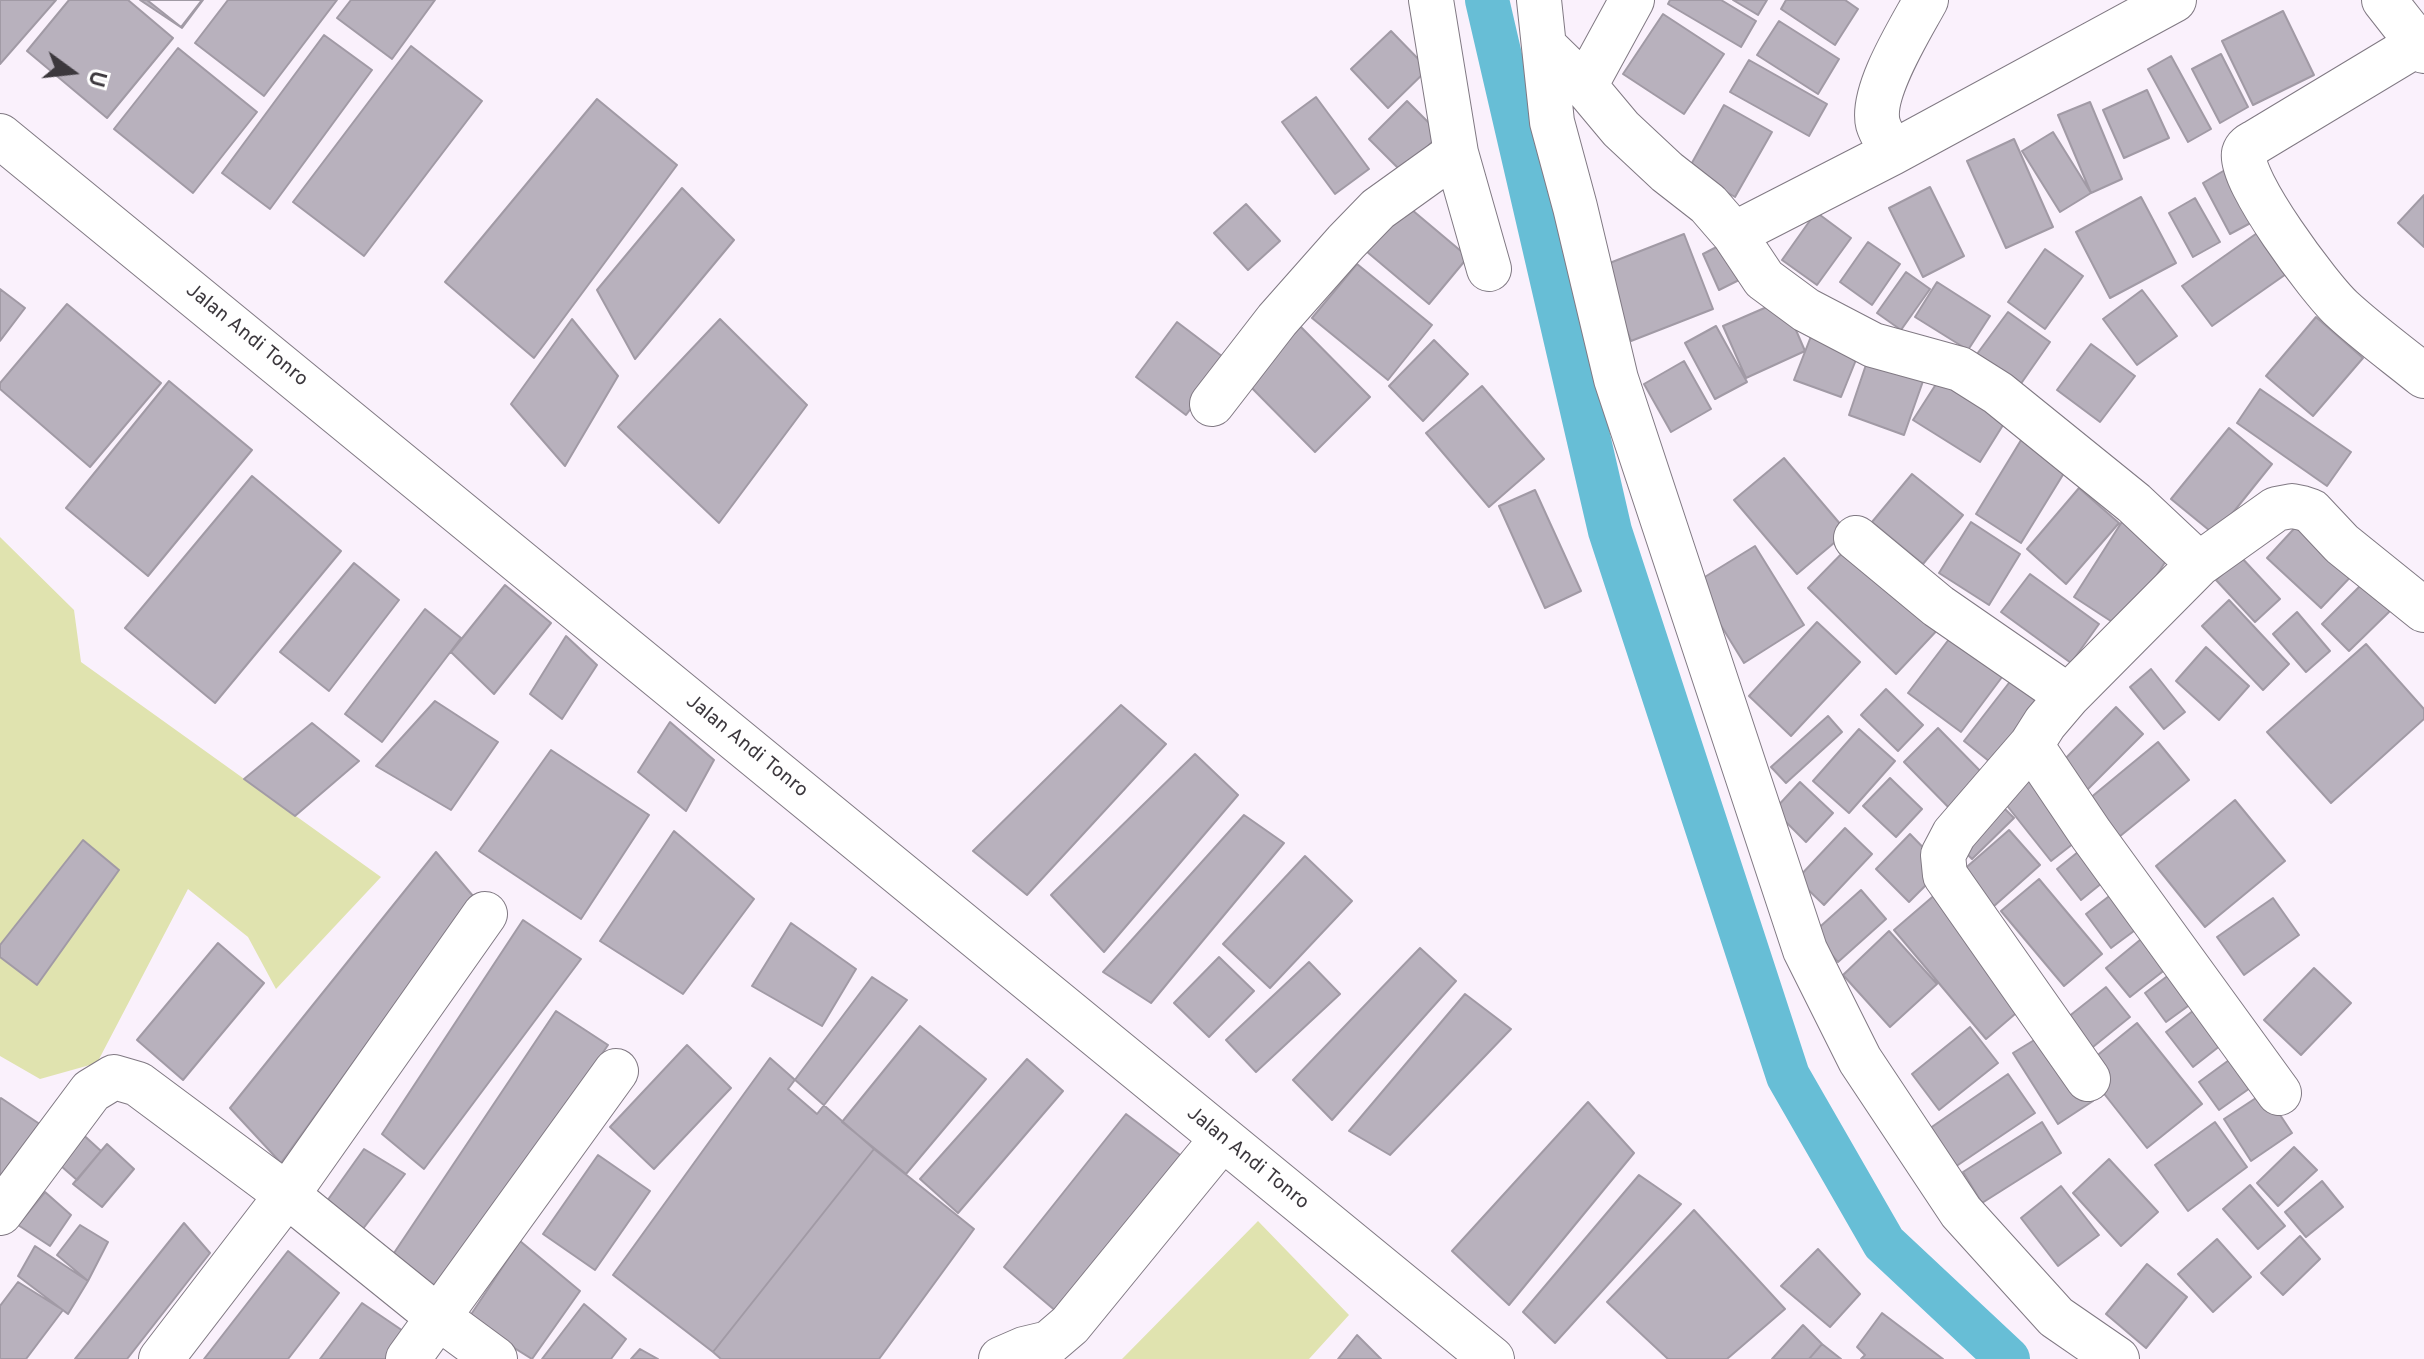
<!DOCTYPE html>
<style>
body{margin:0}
#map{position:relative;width:2424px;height:1359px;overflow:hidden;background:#faf1fc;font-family:Overpass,sans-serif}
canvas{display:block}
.north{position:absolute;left:32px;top:32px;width:80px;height:80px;-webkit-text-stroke:6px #fff;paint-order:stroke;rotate:105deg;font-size:22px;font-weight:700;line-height:32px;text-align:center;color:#3c383d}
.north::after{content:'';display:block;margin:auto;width:28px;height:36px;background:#3c383d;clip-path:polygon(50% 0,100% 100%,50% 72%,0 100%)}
</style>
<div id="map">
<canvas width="2424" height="1359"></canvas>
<div class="north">U</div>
</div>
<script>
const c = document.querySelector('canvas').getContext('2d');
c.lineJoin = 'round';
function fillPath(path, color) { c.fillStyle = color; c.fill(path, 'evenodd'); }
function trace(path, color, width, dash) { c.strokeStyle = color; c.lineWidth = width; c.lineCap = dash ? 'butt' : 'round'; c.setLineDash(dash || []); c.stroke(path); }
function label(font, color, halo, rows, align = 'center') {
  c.font = font + ' Overpass,sans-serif'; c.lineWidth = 6; c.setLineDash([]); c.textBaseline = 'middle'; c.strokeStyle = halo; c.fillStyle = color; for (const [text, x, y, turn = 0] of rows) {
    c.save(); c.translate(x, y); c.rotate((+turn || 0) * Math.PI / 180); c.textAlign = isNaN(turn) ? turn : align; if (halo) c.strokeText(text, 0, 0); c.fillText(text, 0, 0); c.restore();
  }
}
const green = new Path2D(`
 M0 537 74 610 81 662 381 877 276 989 248 937 188 889 97 1063 40 1079 0 1056Z
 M1258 1221 1349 1315 1309 1359H1122Z`);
const canal = new Path2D(`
 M1487 0 1610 531 1788 1076 1884 1243 2008 1359`);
const building = new Path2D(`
 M0 0H56L0 64Z
 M69 0H128L173 38 107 118 27 51Z
 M140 0H203L182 28Z
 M147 0H202L181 27Z
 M228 0H337L264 96 195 43Z
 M351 0H435L392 59 337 18Z
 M1670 0H1721L1756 21 1741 47 1668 4Z
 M1733 0H1767L1758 15Z
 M1786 0H1845L1858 9 1835 45 1781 9Z
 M2283 11 2314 75 2253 105 2222 41Z
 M1663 14 1724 54 1684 114 1623 74Z
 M1779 21 1839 59 1818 94 1757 55Z
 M1391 31 1428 69 1388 108 1351 69Z
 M324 35 372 70 270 209 222 173Z
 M411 46 482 101 364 256 293 202Z
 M178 48 257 112 193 193 114 129Z
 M2221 54 2248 107 2220 123 2192 69Z
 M2171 56 2211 129 2188 142 2148 69Z
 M1749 60 1827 104 1809 136 1730 92Z
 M2147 90 2169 138 2124 158 2103 110Z
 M1316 97 1369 169 1335 194 1282 122Z
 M597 99 677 165 534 358 445 282Z
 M1407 101 1440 134 1402 172 1369 139Z
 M2090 102 2122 179 2091 193 2058 115Z
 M1724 105 1772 132 1735 197 1688 170Z
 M2053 132 2091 193 2060 212 2022 151Z
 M2014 139 2053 227 2006 248 1967 161Z
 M2230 167 2258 219 2230 234 2203 183Z
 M1930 187 1964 256 1923 277 1889 208Z
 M682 188 734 240 635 359 597 290Z
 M2424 195V247L2398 223Z
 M2141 197 2176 263 2110 298 2076 232Z
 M2195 198 2220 242 2193 257 2169 213Z
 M1246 204 1280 241 1248 270 1214 233Z
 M1405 204 1468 257 1429 304 1366 251Z
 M1816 212 1851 238 1817 285 1782 260Z
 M2260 231 2289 272 2212 326 2182 286Z
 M1684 234 1713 309 1631 341 1602 266Z
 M1732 239 1749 275 1719 290 1703 254Z
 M1868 242 1900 264 1872 305 1840 282Z
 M2045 249 2083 276 2045 329 2008 302Z
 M1357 264 1432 325 1388 380 1312 318Z
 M1906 272 1930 289 1901 330 1877 313Z
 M1937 282 1990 316 1968 350 1915 317Z
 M0 289 25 308 0 341Z
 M2142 290 2177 336 2137 365 2103 319Z
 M1783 300 1805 351 1746 378 1723 326Z
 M67 304 161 383 90 467 0 389V383Z
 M2008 312 2050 342 2020 385 1977 354Z
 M2316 317 2363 358 2313 416 2266 376Z
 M572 319 618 376 565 466 511 404Z
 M720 319 807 405 719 523 618 427Z
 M1177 322 1227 360 1186 415 1136 377Z
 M1297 323 1370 397 1315 452 1242 378Z
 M1716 326 1747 382 1715 399 1685 343Z
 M1815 326 1862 345 1841 397 1794 380Z
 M1434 340 1468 374 1423 421 1389 386Z
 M2091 344 2135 376 2100 422 2057 390Z
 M1872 347 1928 367 1904 435 1849 415Z
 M1684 361 1711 409 1671 432 1644 384Z
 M1947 367 2013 409 1980 462 1913 420Z
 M169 381 252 450 148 576 66 508Z
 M1482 386 1544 459 1489 507 1426 433Z
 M2260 389 2351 452 2327 486 2237 423Z
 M2229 428 2272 464 2215 535 2171 499Z
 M2026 432 2072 460 2021 543 1976 514Z
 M1784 458 1847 532 1797 574 1734 500Z
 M1912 474 1963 515 1923 564 1872 522Z
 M252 476 341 551 215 703 125 628Z
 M2079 488 2119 523 2066 584 2027 549Z
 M1535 490 1581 591 1545 608 1499 506Z
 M2125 517 2174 548 2123 629 2074 597Z
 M2303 519 2358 569 2321 608 2267 558Z
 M1971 522 2020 554 1989 605 1939 573Z
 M1854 541 1942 625 1896 674 1808 588Z
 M1755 546 1804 625 1744 663 1695 583Z
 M2241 557 2280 599 2255 622 2216 580Z
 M354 563 399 600 329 691 280 652Z
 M2030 574 2099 624 2071 663 2001 612Z
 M2363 583 2390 611 2349 651 2322 624Z
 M505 585 551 623 494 694 451 652Z
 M2229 600 2289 664 2263 690 2202 626Z
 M425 609 461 638 382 742 345 714Z
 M2297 612 2330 651 2306 672 2273 634Z
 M1817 622 1860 662 1791 736 1749 696Z
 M1956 630 2008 669 1961 732 1908 693Z
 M566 636 597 665 562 719 530 694Z
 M2366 644 2424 709V719L2331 803 2267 732Z
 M2206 647 2249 686 2219 720 2176 681Z
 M2151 669 2185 712 2164 729 2130 687Z
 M2019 670 2055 699 2000 770 1964 741Z
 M1886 689 1923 725 1898 751 1861 715Z
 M435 701 498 742 451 810 376 766Z
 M1121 705 1166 744 1027 895 973 851Z
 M2116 707 2143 734 2085 792 2058 766Z
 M1828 716 1842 732 1786 783 1771 767Z
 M670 722 714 760 686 811 638 772Z
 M312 723 359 761 295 816 244 779Z
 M1938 728 1991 782 1957 816 1904 762Z
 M1859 729 1895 761 1849 813 1813 781Z
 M2158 742 2189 780 2119 837 2089 799Z
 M551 750 649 815 581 919 479 851Z
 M1195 754 1238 795 1104 952 1051 895Z
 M2030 768 2083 836 2051 861 1997 793Z
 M1890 778 1922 809 1896 837 1863 806Z
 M1800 782 1833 813 1806 842 1774 810Z
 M1995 799 2014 818 1972 859 1953 840Z
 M2235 800 2285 861 2205 927 2156 866Z
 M1244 815 1284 843 1151 1003 1103 972Z
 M1845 828 1872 854 1824 905 1797 879Z
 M2009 830 2040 865 1984 915 1953 879Z
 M674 831 754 899 683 994 600 941Z
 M1910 834 1943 868 1909 902 1876 869Z
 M83 840 119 870 37 985 0 957V945Z
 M2089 843 2113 874 2081 900 2057 869Z
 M436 852 473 896 281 1163 230 1108Z
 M1305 856 1352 901 1270 988 1223 944Z
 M2039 879 2102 954 2064 986 2001 911Z
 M2121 887 2146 922 2111 948 2086 914Z
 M1861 890 1886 919 1838 962 1813 933Z
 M1937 893 2029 1002 1986 1039 1894 930Z
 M2273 898 2299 935 2244 975 2217 937Z
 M523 920 581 959 424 1169 382 1134Z
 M791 923 856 969 822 1026 752 986Z
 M1889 931 1937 984 1890 1027 1843 975Z
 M2146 935 2171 965 2130 997 2106 968Z
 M218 943 264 983 183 1080 137 1040Z
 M1420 948 1456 981 1332 1120 1293 1080Z
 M1219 957 1254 991 1209 1037 1174 1003Z
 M1309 962 1340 994 1256 1072 1226 1040Z
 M2314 968 2351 1003 2301 1055 2264 1020Z
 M2174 971 2195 1001 2166 1022 2145 993Z
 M872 977 907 1000 817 1114 788 1089Z
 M2106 987 2130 1017 2083 1055 2058 1025Z
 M1465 994 1511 1029 1390 1155 1349 1131Z
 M2203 1003 2230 1038 2193 1067 2166 1032Z
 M556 1011 608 1045 441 1292 392 1256Z
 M2137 1023 2202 1104 2147 1148 2083 1067Z
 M920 1026 986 1079 906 1174 842 1122Z
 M1970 1027 1998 1063 1939 1110 1912 1074Z
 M2049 1031 2093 1101 2058 1124 2013 1053Z
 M687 1045 731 1088 654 1169 610 1127Z
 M2240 1052 2260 1081 2219 1110 2199 1082Z
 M770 1058 874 1149 713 1352 613 1275Z
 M1027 1059 1063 1091 958 1213 920 1179Z
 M2008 1074 2035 1113 1952 1169 1926 1131Z
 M2265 1092 2292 1133 2251 1161 2224 1119Z
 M1 1098 53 1133 0 1187V1099Z
 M1588 1102 1634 1153 1509 1305 1452 1251Z
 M1126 1114 1192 1164 1064 1318 1004 1267Z
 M2042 1122 2061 1153 1982 1203 1963 1172Z
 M2215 1122 2247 1167 2188 1211 2155 1165Z
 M78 1130 101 1151 77 1180 53 1159Z
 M107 1144 134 1169 102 1207 73 1184Z
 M2294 1147 2317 1170 2278 1206 2257 1183Z
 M364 1149 405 1174 359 1234 322 1208Z
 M874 1149 974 1229 879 1359H721L713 1352Z
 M598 1155 650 1191 595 1270 543 1234Z
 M2109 1159 2158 1212 2121 1246 2073 1193Z
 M1639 1175 1681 1204 1555 1343 1523 1312Z
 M2322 1181 2343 1207 2306 1237 2285 1212Z
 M2250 1185 2285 1226 2258 1249 2223 1209Z
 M2061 1186 2099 1235 2058 1266 2021 1218Z
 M45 1192 71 1215 50 1246 18 1225Z
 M1694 1210 1785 1309 1727 1359H1668L1607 1302Z
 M184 1223 210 1253 127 1359H75Z
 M80 1225 108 1242 88 1281 57 1255Z
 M2300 1236 2320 1259 2283 1295 2261 1273Z
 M2217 1239 2251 1277 2213 1312 2178 1274Z
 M520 1241 580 1291 532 1359 468 1319Z
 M35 1246 88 1281 68 1314 18 1276Z
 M1818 1249 1860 1294 1830 1327 1781 1286Z
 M288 1251 339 1293 288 1359H204Z
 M2147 1264 2187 1297 2146 1348 2106 1314Z
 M18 1282 63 1310 26 1359H0V1306Z
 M362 1303 409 1335 391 1359H320Z
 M584 1304 626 1339 611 1359H542Z
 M1882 1313 1943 1359H1861L1865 1355 1857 1347Z
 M1803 1325 1822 1344 1809 1359H1772Z
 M1357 1335 1381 1359H1338Z
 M1822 1344 1841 1359H1809Z
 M640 1349 658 1359H631Z`);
const minor = new Path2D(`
 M1431 0 1456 153 1489 269
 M1539 0 1552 122 1575 207 1616 379 1805 950 1860 1060 1961 1212 2056 1317 2117 1359
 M2384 0 2424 51
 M2418 44 2257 141C2252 144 2246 146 2244 153 2238 179 2320 289 2342 309 2368 333 2397 354 2424 376
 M1544 46 1585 86 1621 129 1667 172 1708 204 1734 234 1764 279 1806 310 1873 345 1960 369 1998 393 2134 503 2199 564 2276 509 2292 506 2302 508 2311 511 2342 544 2424 610
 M1585 86 1632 0
 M0 136 1492 1359
 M1892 153C1888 144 1881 134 1878 124 1870 92 1911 28 1926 0
 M1734 234 1892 153 2174 0
 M1212 404 1277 320 1346 242 1378 209 1456 153
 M1856 538 1938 606 2068 696
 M2031 745 2091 834 2279 1093
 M2088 1079 1945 875 1943 855 1954 834 2031 745 2045 723 2068 696 2199 564
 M0 1213 91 1091 114 1077 138 1084 287 1195 438 1317 495 1359
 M161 1359 287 1195 485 914
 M408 1359 616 1071
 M1001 1359 1024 1349 1049 1343 1070 1325 1222 1139`);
const streetNames = [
 ["Jalan Andi Tonro",246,336,39],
 ["Jalan Andi Tonro",746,747,39],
 ["Jalan Andi Tonro",1247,1159,39]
];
fillPath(green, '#e0e3af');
trace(canal, '#67bed6', 44);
fillPath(building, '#b8b1bd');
trace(building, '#a19aa5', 2);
trace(minor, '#807983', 46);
trace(minor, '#fff', 44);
label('20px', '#3c383d', '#fff', streetNames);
</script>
